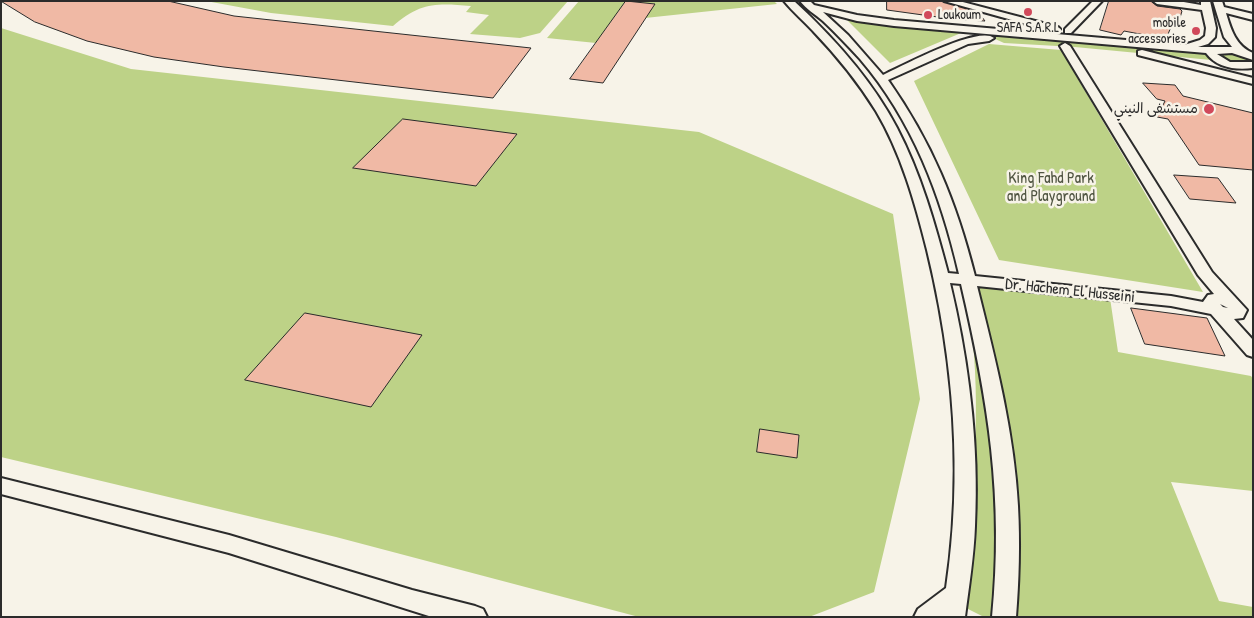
<!DOCTYPE html>
<meta charset="utf-8">
<style>
body{margin:0}
#map{position:relative;width:1254px;height:618px;overflow:hidden;background:#f7f3e8;font-family:"Patrick Hand",sans-serif}
canvas{display:block}
.frame{position:absolute;inset:0;border:2px solid #2b2b2b;pointer-events:none}
</style>
<div id="map">
<canvas width="1254" height="618"></canvas>
<div class="frame"></div>
</div>
<script>
const c = document.querySelector('canvas').getContext('2d');
c.lineJoin = 'round';
function fillPath(path, color) { c.fillStyle = color; c.fill(path, 'evenodd'); }
function trace(path, color, width, dash) { c.strokeStyle = color; c.lineWidth = width; c.lineCap = dash ? 'butt' : 'round'; c.setLineDash(dash || []); c.stroke(path); }
function label(font, color, halo, rows, align = 'center') {
  c.font = font + ' "Patrick Hand","Playpen Sans Arabic",sans-serif'; c.lineWidth = 5; c.setLineDash([]); c.textBaseline = 'middle'; c.strokeStyle = halo; c.fillStyle = color; for (const [text, x, y, turn = 0] of rows) {
    c.save(); c.translate(x, y); c.rotate((+turn || 0) * Math.PI / 180); c.textAlign = isNaN(turn) ? turn : align; if (halo) c.strokeText(text, 0, 0); c.fillText(text, 0, 0); c.restore();
  }
}
const green = new Path2D(`
 M206 1H568L540 33 520 38 470 34 489 15 466 12 471 6C437 3 420 2 393 26L271 13Z
 M579 1H774L777 4 645 18 626 1 596 43 547 38Z
 M847 20 961 33 890 63Z
 M969 27 1253 52V64L1075 47 1004 43Z
 M1 28 131 69 699 132 893 214 920 399 874 592 809 617H639L336 537 1 457Z
 M989 44 1061 50 1203 292 999 260 914 81Z
 M965 279 1110 298 1118 352 1251 376 1253 379V491L1171 482 1219 601 1253 607V617H984L954 602C972 522 980 436 974 355 972 329 968 304 965 279Z`);
const building = new Path2D(`
 M1 1H168L234 16 531 48 493 98 224 67 154 57 87 41 35 22Z
 M626 1 655 4 603 83 570 79Z
 M887 1H942L978 12 985 21 952 19 887 10Z
 M1109 1H1151L1157 6 1180 9 1182 11 1177 28 1171 27 1166 39 1124 31 1121 35 1100 30Z
 M1143 83 1175 85 1183 96 1253 113V170L1199 165 1168 119 1157 117 1165 101 1157 99Z
 M403 119 517 134 476 186 353 168Z
 M1174 175 1218 178 1236 203 1190 199Z
 M1131 308 1207 318 1225 356 1145 344Z
 M305 313 422 335 371 407 245 380Z
 M760 429 799 435 797 458 757 452Z`);
const minor = new Path2D(`
 M784 1H794C834 38 872 80 897 128 921 174 935 224 948 273L959 274C941 196 913 121 860 59 848 46 836 33 823 21 815 14 806 9 800 1H810L814 5 857 15 894 20 1184 45 1200 40 1205 36 1206 28 1202 10 1157 4 1153 1H1178L1201 5V1H1210L1216 28 1215 37 1208 44 1198 47H1232L1224 37 1213 1H1222L1224 7 1253 14V20L1226 13C1231 30 1236 46 1253 53V60L1232 53 1217 54 1230 62H1253V68C1235 70 1217 68 1206 53L894 26 857 21 823 12 848 35 883 75C902 66 979 25 994 38L989 41 968 44 888 80C932 143 956 201 975 276L1171 296 1203 302 1208 295 1214 294 1198 275 1060 46 1065 43 1070 46 1212 272 1247 310 1243 318 1234 319 1253 340V357L1247 355 1211 314 1171 306 977 286C995 358 1014 431 1018 506 1020 543 1019 580 1016 617H992C1004 497 988 400 961 284L950 283C969 362 979 444 975 526 974 556 969 586 965 617H914L918 609 946 588C963 475 954 361 927 250 915 202 901 153 876 111 858 82 837 56 813 31 804 21 793 12 784 1ZM1220 304 1228 308 1223 307Z
 M944 1H959L1058 27 1060 29 1055 32Z
 M1093 1H1102L1071 33H1065V29Z
 M1142 50 1253 78V84L1138 55V51Z
 M1 478 229 535 412 590 475 606 483 609 487 617H432L229 553 1 494Z`);
const markers = [
 [1028,12,5,"#d1495b"],
 [928,15,5,"#d1495b"],
 [1196,31,5,"#d1495b"],
 [1209,109,6,"#d1495b"]
];
const farPoinames = [
 ["Loukoum",938,15,"left"],
 ["mobile",1186,23],
 ["accessories",1186,39],
 ["SAFA S.A.R.L",1028,28,"center"],
 ["مستشفى النيني",1198,109]
];
const parkNames = [
 ["King Fahd Park",1051,179],
 ["and Playground",1051,197]
];
const streetNames = [
 ["Dr. Hachem El Husseini",1070,291,6]
];
fillPath(green, '#bdd287');
fillPath(building, '#f0b9a5');
trace(building, '#2b2b2b', 1);
trace(minor, '#2b2b2b', 4);
fillPath(minor, '#f7f3e8');
for (const [x, y, r, color] of markers) { const dot = new Path2D(); dot.arc(x, y, r, 0, 2 * Math.PI); c.fillStyle = color; c.fill(dot); trace(dot, '#f7f3e8', 2); }
label('14px', '#2b2b2b', '#f7f3e8', farPoinames, 'right');
label('16px', '#505542', '#f7f3e8', parkNames);
label('16px', '#2b2b2b', '#f7f3e8', streetNames);
</script>
